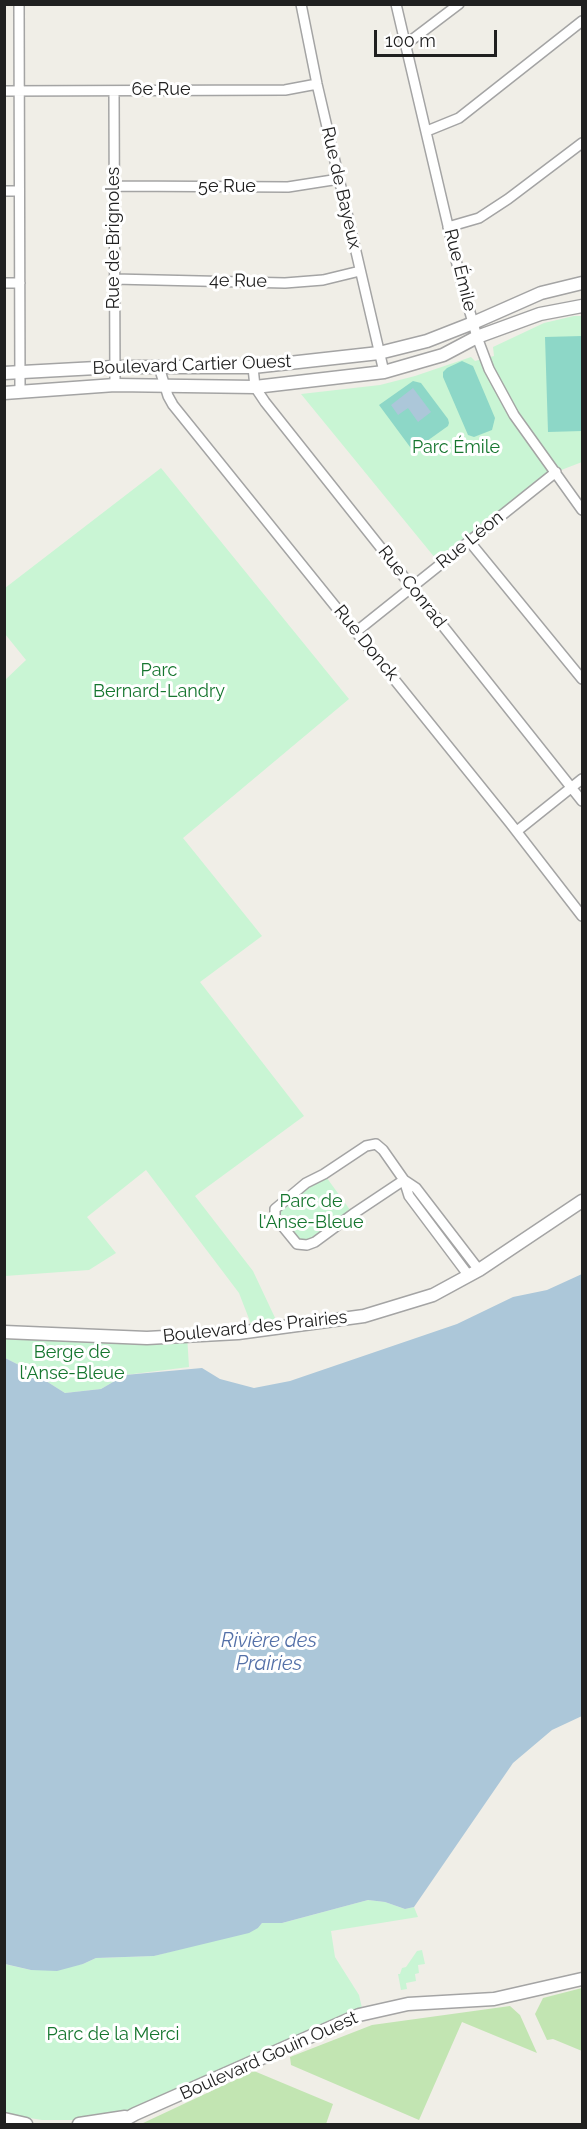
<!DOCTYPE html>
<html>
<head>
<meta charset="utf-8">
<style>
	body { margin:0 }
	#map { position:relative; width:587px; height:2129px; overflow:hidden; background:#f0eee7; font-family:Raleway,sans-serif }
	canvas { display:block }
	.frame { position:absolute; inset:0; border:6px solid #202020; pointer-events:none }
	.scale { position:absolute; left:374px; top:30px; width:123px; height:27px; box-sizing:border-box; border:3px solid #202020; border-top:0; padding-left:8px; font-size:18px; line-height:21px; white-space:nowrap; color:#202020; -webkit-text-stroke:4px #fff; paint-order:stroke }
</style>
</head>
<body>
<div id="map">
<canvas width="587" height="2129"></canvas>
<div class="frame"></div>
<div class="scale">100 m</div>
</div>
<script>
const context = document.querySelector('canvas').getContext('2d');
context.lineJoin = 'round';
function paint(path, color) { context.fillStyle = color; context.fill(path, 'evenodd'); }
const poly = rows => new Path2D(rows.map(r => 'M' + r).join(''));
function strokePath(path, color, width, dash) { context.strokeStyle = color; context.lineWidth = width; context.lineCap = dash ? 'butt' : 'round'; context.setLineDash(dash || []); context.stroke(path); }
function drawText(font, color, halo, rows, align = 'center') {
  context.font = font + ' Raleway,sans-serif'; context.lineWidth = 6; context.setLineDash([]); context.textBaseline = 'middle'; context.strokeStyle = halo; context.fillStyle = color; for (const [text, x, y, turn = 0] of rows) {
    context.save(); context.translate(x, y); context.rotate((+turn || 0) * Math.PI / 180); context.textAlign = isNaN(turn) ? turn : align; if (halo) context.strokeText(text, 0, 0); context.fillText(text, 0, 0); context.restore();
  }
}
paint(poly([
	[582,1988,582,2051,553,2039,547,2040,535,2014,543,1998],
	[510,2006,520,2015,537,2053,462,2022,419,2120,291,2065,290,2057,372,2025],
	[254,2071,333,2104,326,2124,141,2124]
]), '#c2e5b2');
paint(poly([
	[574,316,582,316,582,462,556,472,440,564,301,394,380,385,415,376,471,357,475,361,494,356,493,347,544,323],
	[161,468,349,699,183,838,262,936,200,982,304,1116,195,1196,253,1271,277,1322,251,1324,239,1293,146,1170,87,1217,116,1253,89,1270,5,1276,4,681,26,660,5,634,5,588],
	[324,1174,353,1214,315,1242,297,1244,275,1217,275,1209],
	[5,1332,187,1335,189,1367,125,1375,101,1389,65,1393,27,1369,5,1358],
	[368,1900,385,1902,405,1909,414,1907,418,1917,331,1931,335,1957,359,1995,362,2008,326,2022,254,2055,253,2054,231,2065,130,2110,77,2120,42,2120,5,2114,4,1964,31,1970,83,1964,96,1958,154,1956,258,1928,262,1923,282,1923],
	[422,1950,425,1964,418,1965,419,1973,415,1974,416,1981,406,1983,407,1989,401,1990,398,1974,400,1974,402,1968,406,1967,417,1951]
]), '#c9f5d4');
paint(poly([
	[582,336,582,431,548,432,545,337],
	[462,361,473,366,495,418,492,430,474,437,468,435,443,377,443,372,447,368],
	[413,381,421,383,448,419,449,423,448,426,413,451,379,405]
]), '#8dd7c7');
paint(poly([
	[413,388,431,412,418,422,408,408,398,415,391,405],
	[582,1274,582,1716,552,1730,513,1763,414,1907,405,1909,385,1902,368,1900,282,1923,262,1923,258,1928,249,1933,154,1956,96,1958,83,1964,57,1971,31,1970,5,1964,5,1358,27,1369,65,1393,101,1389,125,1375,202,1368,220,1379,254,1388,290,1381,457,1324,513,1297,547,1290]
]), '#acc7d9');
const minor = poly([
	[19,4,20,390],
	[301,4,317,84,384,372],
	[396,4,460,277,477,337,489,369,514,415,582,510],
	[405,45,459,4],
	[4,91,285,90,317,84],
	[114,91,115,385],
	[427,131,459,118,582,21],
	[114,186,288,187,339,179],
	[4,191,19,191],
	[448,227,479,218,508,199,582,143],
	[114,279,285,283,323,280,360,271],
	[4,283,20,283],
	[159,367,168,396,173,405,510,823,582,916],
	[253,367,255,387,265,402,582,801],
	[469,541,582,679],
	[357,631,556,472],
	[517,831,582,779],
	[404,1180,353,1214,315,1242,307,1245,297,1244,275,1217,275,1209,306,1183,324,1174,366,1146,376,1144,383,1150,404,1180,409,1196,469,1276],
	[404,1180,416,1188,479,1270]
]);
const tertiary = poly([
	[4,373,115,367,253,367,379,353,427,341,473,323,541,293,582,283],
	[4,393,115,385,255,387,384,372,443,355,477,337,540,314,582,306],
	[4,1332,147,1338,238,1333,364,1316,433,1295,479,1270,582,1201],
	[4,2119,26,2124],
	[79,2124,125,2117],
	[117,2124,135,2114,359,2015,408,2004,494,1999,582,1979]
]);
strokePath(minor, '#a4a4a4', 12);
strokePath(tertiary, '#a4a4a4', 15);
strokePath(minor, '#fff', 9);
strokePath(tertiary, '#fff', 12);
drawText('18px', '#202020', '#fff', [
	["6e Rue",161,90],
	["5e Rue",227,187],
	["Rue de Bayeux",341,188,77],
	["Rue de Brignoles",114,238,-90],
	["Rue Émile",460,270,76],
	["4e Rue",238,281,1],
	["Boulevard Cartier Ouest",192,365,-2],
	["Rue Léon",470,540,-39],
	["Rue Conrad",412,587,52],
	["Rue Donck",366,643,51],
	["Boulevard des Prairies",255,1327,-6],
	["Boulevard Gouin Ouest",269,2056,-24]
]);
drawText('18px', '#16762f', '#fff', [
	["Parc Émile",456,448],
	["Parc",159,671],
	["Bernard-Landry",159,692],
	["Parc de",311,1202],
	["l'Anse-Bleue",311,1223],
	["Berge de",72,1353],
	["l'Anse-Bleue",72,1374],
	["Parc de la Merci",113,2035]
]);
drawText('italic 20px', '#5470a8', '#fff', [
	["Rivière des",269,1641],
	["Prairies",269,1664]
]);
</script>
</body>
</html>
